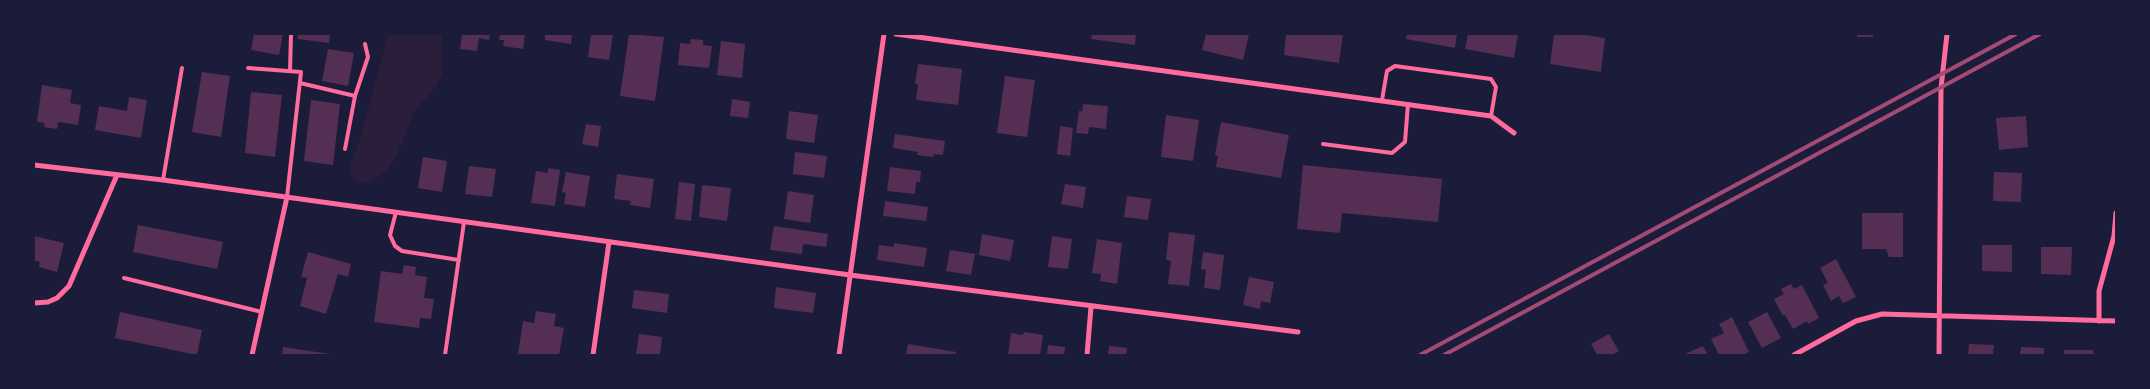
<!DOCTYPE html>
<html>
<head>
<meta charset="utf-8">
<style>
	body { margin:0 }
	#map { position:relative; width:2150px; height:389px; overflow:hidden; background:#1b1b3a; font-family:"Fira Sans",sans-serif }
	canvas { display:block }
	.frame { position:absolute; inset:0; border:35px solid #1b1b3a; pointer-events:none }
</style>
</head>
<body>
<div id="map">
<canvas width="2150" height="389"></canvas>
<div class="frame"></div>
</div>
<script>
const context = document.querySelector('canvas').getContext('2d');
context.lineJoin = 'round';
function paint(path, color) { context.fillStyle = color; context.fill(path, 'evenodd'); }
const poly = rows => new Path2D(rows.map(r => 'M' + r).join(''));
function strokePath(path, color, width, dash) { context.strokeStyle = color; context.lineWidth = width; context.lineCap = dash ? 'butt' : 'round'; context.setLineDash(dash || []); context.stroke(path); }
paint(poly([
	[388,34,442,34,442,75,436,87,416,109,397,154,388,170,372,182,358,183,351,173,350,165,360,140]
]), '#2a1e3b');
paint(poly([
	[254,34,283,34,279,55,251,50],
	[298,34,330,34,329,43,298,39],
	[462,34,490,34,489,40,479,38,477,51,460,49],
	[500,34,525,34,523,49,503,46,504,40,499,40],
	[545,34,572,34,571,44,545,40],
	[591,34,613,34,609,60,588,57],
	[629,34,664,37,655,101,620,96],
	[1092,34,1136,34,1135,45,1091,39],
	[1206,34,1249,34,1243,60,1202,50],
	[1286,34,1343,34,1339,63,1284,55],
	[1407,34,1457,34,1455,48,1406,39],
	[1468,34,1518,34,1514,58,1465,49],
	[1554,34,1579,34,1605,38,1601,72,1550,64],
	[1858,34,1873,34,1873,37,1857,37],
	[691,39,703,40,703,45,712,46,709,68,678,65,680,43,690,44],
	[721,41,745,44,742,78,717,75],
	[328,49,354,53,348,86,322,81],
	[918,64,962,69,958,105,916,100,918,84,915,84],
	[202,72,230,76,221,137,192,132],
	[1005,76,1035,80,1027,137,997,133],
	[42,85,72,90,70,103,81,105,78,125,58,122,57,129,44,127,45,123,37,122],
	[251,92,282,95,275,157,245,153],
	[129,97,147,100,141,138,95,130,99,106,127,111],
	[732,99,750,102,748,118,730,116],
	[311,100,340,104,333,165,304,161],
	[1083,104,1108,106,1106,129,1089,127,1088,134,1076,133,1079,111,1082,111],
	[789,111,818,115,814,143,786,139],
	[1166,115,1199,120,1193,161,1161,157],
	[2026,116,2028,147,1999,150,1996,118],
	[1221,122,1289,135,1281,178,1216,167,1218,156,1215,155],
	[586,124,601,126,598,147,582,144],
	[1060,126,1073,128,1070,156,1057,154],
	[895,134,945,141,943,155,934,154,933,157,917,155,918,152,893,148],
	[795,152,827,156,824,178,793,174],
	[423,157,447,161,442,192,418,188],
	[1303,165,1442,179,1438,222,1342,213,1340,233,1297,229],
	[469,166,496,169,492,197,465,194],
	[890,167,921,171,920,182,916,182,915,194,887,191],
	[548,168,560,170,555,206,531,203,536,171,548,173],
	[566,172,590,176,585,207,564,204,566,193,562,192],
	[1994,172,2022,173,2021,202,1993,201],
	[617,174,654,179,650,208,630,205,631,201,614,199],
	[679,182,695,184,691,221,675,219],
	[1065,184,1086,187,1083,208,1061,204],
	[702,185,731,188,727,221,699,217],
	[788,191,814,195,810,223,784,219],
	[1127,196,1151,199,1148,220,1124,217],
	[885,201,928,207,926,221,883,216],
	[1862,213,1903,213,1903,257,1889,257,1886,249,1862,249],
	[138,225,223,242,217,269,133,252],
	[774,226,828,234,826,247,803,244,802,254,770,250],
	[1169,232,1195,235,1189,286,1168,284,1171,261,1166,260],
	[982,234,1014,240,1010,261,979,255],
	[34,236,64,243,57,272,39,267,40,262,34,260],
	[1052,236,1072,239,1068,269,1048,267],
	[1097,239,1122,243,1117,284,1100,281,1101,274,1092,273],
	[894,243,927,248,924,267,877,260,879,245,894,247],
	[1982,245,2012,245,2012,272,1982,271],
	[2041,247,2072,247,2071,275,2041,274],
	[950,250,975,254,971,275,946,271],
	[308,252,351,264,348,277,338,274,326,314,300,306,307,278,301,277],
	[1203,252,1224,255,1220,290,1204,288,1206,270,1201,269],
	[1836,259,1856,297,1843,303,1839,296,1831,301,1823,285,1828,283,1820,268],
	[404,265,416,267,415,275,427,277,424,298,434,299,431,319,420,318,419,328,374,322,381,271,402,274],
	[1249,277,1274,282,1270,303,1261,301,1260,309,1243,305],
	[1791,284,1794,289,1802,285,1819,318,1808,324,1807,321,1793,329,1785,315,1783,316,1774,299,1784,294,1781,289],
	[776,287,816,293,813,313,774,308],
	[634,290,669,294,667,313,632,308],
	[536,311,556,314,554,326,564,328,559,355,518,354,523,321,534,323],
	[120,312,202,330,197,355,115,338],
	[1767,312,1781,338,1762,348,1748,322],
	[1732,317,1749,352,1742,355,1719,355,1711,339,1724,333,1719,324],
	[1024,332,1043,335,1040,355,1008,355,1011,333,1023,335],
	[639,334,662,337,660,355,636,355],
	[1609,334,1619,351,1612,355,1597,355,1591,344],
	[908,344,956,352,955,355,906,355],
	[1969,344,1994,345,1993,355,1968,355],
	[1048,345,1065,347,1064,355,1047,355],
	[1109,346,1127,348,1126,355,1108,355],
	[1703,346,1708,355,1683,355],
	[283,347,330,354,330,355,282,355],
	[2021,347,2044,348,2044,355,2020,355],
	[2064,350,2093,350,2094,355,2064,355]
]), '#542f53');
strokePath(poly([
	[248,68,301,72,287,197],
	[290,71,291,34],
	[300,83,355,96],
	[1382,100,1387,71,1395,66,1491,79,1496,87,1491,116],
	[1323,144,1392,153,1405,142,1408,104],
	[345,149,355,96,368,57,365,44],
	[163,180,182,68],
	[396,212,390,235,395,246,402,251,459,260],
	[124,278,262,312],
	[445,355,464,222]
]), '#ff6b9d', 4);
strokePath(poly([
	[896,34,1491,116,1514,133],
	[34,165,163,180,850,275,1298,332],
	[34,303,48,302,57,298,69,286,117,175],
	[2099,321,2099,291,2114,236,2116,213],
	[252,355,287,197],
	[593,355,609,242],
	[839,355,884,34],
	[1087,355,1091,307],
	[1794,355,1856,321,1882,314,2116,321],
	[1939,355,1941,88,1947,34]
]), '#ff6b9d', 5);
strokePath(poly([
	[1420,355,2016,34],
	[1444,355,2040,34]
]), '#a44b75', 4);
</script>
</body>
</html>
